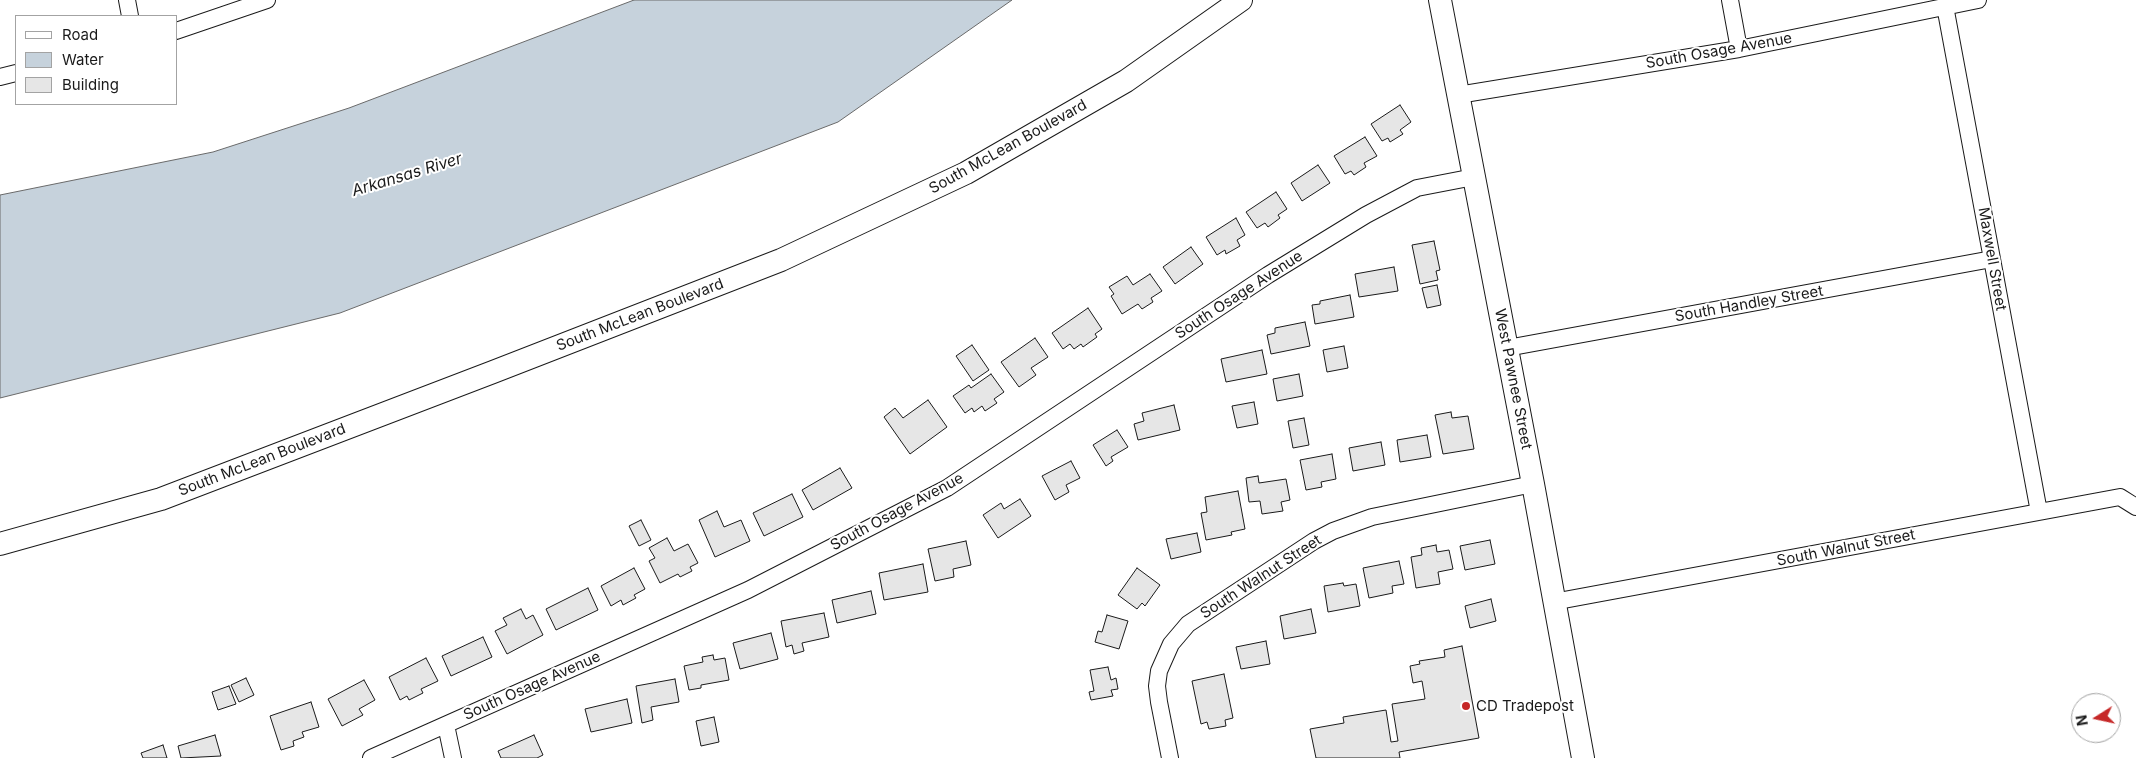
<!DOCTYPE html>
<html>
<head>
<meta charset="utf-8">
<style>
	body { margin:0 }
	#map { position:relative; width:2136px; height:758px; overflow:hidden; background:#fff; font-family:Inter,sans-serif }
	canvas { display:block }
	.legend { position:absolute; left:15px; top:15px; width:162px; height:90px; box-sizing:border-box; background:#fff; border:1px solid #a3a3a3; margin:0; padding:6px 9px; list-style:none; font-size:15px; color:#1a1a1a }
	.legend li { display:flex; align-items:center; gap:10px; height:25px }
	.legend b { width:25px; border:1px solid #a3a3a3 }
	.north { position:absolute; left:2071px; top:693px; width:50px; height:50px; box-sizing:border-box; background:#fff; border:1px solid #a3a3a3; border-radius:50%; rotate:260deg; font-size:14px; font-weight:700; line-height:20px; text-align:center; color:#1a1a1a }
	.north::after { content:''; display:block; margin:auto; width:18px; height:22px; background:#c62828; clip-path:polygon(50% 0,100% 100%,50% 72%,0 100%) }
</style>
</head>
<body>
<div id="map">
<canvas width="2136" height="758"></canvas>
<ul class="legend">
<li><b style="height:6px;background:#fff"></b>Road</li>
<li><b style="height:14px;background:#c6d2dc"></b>Water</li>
<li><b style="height:14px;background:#e6e6e6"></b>Building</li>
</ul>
<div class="north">N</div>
</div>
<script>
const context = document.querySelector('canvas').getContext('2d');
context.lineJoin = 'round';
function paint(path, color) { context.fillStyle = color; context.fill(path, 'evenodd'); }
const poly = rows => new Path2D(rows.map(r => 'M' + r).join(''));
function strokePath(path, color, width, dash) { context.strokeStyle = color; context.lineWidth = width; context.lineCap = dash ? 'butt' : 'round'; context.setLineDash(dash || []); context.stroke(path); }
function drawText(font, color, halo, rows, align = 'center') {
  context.font = font + ' Inter,sans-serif'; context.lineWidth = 4; context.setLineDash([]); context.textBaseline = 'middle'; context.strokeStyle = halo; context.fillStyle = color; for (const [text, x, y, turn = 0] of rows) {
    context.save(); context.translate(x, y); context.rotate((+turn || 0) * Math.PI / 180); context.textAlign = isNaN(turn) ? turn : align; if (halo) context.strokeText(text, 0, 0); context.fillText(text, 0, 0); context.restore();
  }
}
const water = poly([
	[634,0,1012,0,838,122,340,313,0,398,0,195,213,152,349,108,634,0]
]);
paint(water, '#c6d2dc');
strokePath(water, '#6a6a6a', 1);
const building = poly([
	[1400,105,1411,122,1400,130,1403,134,1390,142,1388,138,1382,141,1371,124,1400,105],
	[1365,137,1377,156,1364,163,1366,167,1354,175,1351,171,1345,174,1334,156,1365,137],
	[1318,165,1330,183,1302,201,1291,183,1318,165],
	[1276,192,1287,209,1278,215,1280,218,1268,227,1265,223,1257,228,1246,212,1276,192],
	[1236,218,1245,235,1237,240,1240,246,1226,254,1225,250,1217,255,1206,237,1236,218],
	[1434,241,1440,270,1436,271,1438,280,1420,284,1412,245,1434,241],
	[1191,247,1203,264,1175,284,1163,267,1191,247],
	[1394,267,1398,291,1359,297,1355,274,1394,267],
	[1150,274,1162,291,1151,298,1153,302,1142,309,1138,304,1122,314,1111,296,1114,294,1109,287,1127,276,1133,285,1150,274],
	[1437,285,1441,305,1427,308,1422,288,1437,285],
	[1350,295,1354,317,1315,324,1312,305,1320,304,1320,301,1350,295],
	[1088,308,1102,329,1095,334,1097,337,1083,347,1081,344,1074,349,1070,344,1063,349,1052,333,1088,308],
	[1305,322,1310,346,1271,354,1267,335,1275,333,1275,328,1305,322],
	[1035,338,1048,357,1031,368,1036,375,1019,387,1001,362,1035,338],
	[972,345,989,370,973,381,956,356,972,345],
	[1344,346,1348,368,1327,372,1323,350,1344,346],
	[1262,350,1267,374,1226,382,1221,359,1262,350],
	[991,374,1004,392,994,399,997,403,985,411,982,406,974,412,972,408,965,413,953,396,969,385,971,388,991,374],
	[1299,374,1303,396,1277,401,1273,379,1299,374],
	[928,400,947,427,910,454,884,417,895,408,903,418,928,400],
	[1254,402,1258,424,1237,428,1232,406,1254,402],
	[1174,405,1180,430,1138,440,1134,424,1144,421,1142,413,1174,405],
	[1451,412,1452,418,1468,416,1474,449,1443,454,1435,415,1451,412],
	[1304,418,1309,445,1293,448,1288,421,1304,418],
	[1117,430,1128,447,1111,457,1113,461,1106,466,1093,445,1117,430],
	[1427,435,1431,457,1400,462,1397,440,1427,435],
	[1381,442,1385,465,1353,471,1349,448,1381,442],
	[1332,454,1336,479,1321,482,1322,487,1306,490,1300,460,1332,454],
	[1071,461,1080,478,1066,485,1069,492,1055,500,1042,476,1071,461],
	[840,468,852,488,813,510,802,490,840,468],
	[1258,476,1259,483,1286,479,1290,500,1281,502,1283,511,1262,514,1260,501,1249,502,1246,478,1258,476],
	[1238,491,1245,529,1231,532,1232,535,1206,540,1201,513,1207,512,1205,497,1238,491],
	[792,494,803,517,764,536,753,513,792,494],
	[1020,499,1031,516,998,538,983,515,1001,503,1004,509,1020,499],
	[717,511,724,527,741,520,750,541,715,557,699,520,717,511],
	[641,520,651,540,639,546,629,526,641,520],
	[1197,533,1201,552,1171,559,1166,539,1197,533],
	[667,538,674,551,688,544,698,563,690,567,692,571,680,577,678,574,660,583,649,561,655,558,649,548,667,538],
	[1490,540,1495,564,1465,570,1460,546,1490,540],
	[966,541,971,565,953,569,954,577,935,581,928,549,966,541],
	[1436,545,1437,552,1449,550,1453,569,1438,572,1440,584,1416,588,1411,557,1422,555,1421,548,1436,545],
	[1399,561,1404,584,1392,586,1393,593,1369,598,1363,568,1399,561],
	[923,564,928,592,884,600,879,573,923,564],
	[634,568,645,589,634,595,636,598,623,605,621,600,611,606,601,586,634,568],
	[1137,568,1160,585,1145,606,1142,603,1137,609,1118,595,1137,568],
	[1343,583,1344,586,1356,584,1360,606,1328,612,1324,586,1343,583],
	[588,588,598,610,556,630,546,609,588,588],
	[871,591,876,614,837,623,832,600,871,591],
	[1491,599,1496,621,1470,628,1465,606,1491,599],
	[521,609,526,619,533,615,543,635,507,654,495,631,507,625,503,618,521,609],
	[1311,609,1316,633,1284,639,1280,616,1311,609],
	[824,613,829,637,802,643,804,651,794,654,792,645,786,647,781,621,824,613],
	[1107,615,1128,621,1119,649,1095,642,1098,631,1102,632,1107,615],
	[771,633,778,659,740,669,733,643,771,633],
	[483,637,492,657,451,676,442,656,483,637],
	[1266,641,1270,664,1241,669,1236,647,1266,641],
	[1462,646,1479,738,1399,752,1400,758,1316,758,1310,729,1344,723,1343,717,1386,710,1391,742,1398,741,1392,704,1425,699,1422,681,1413,683,1410,666,1420,664,1419,661,1445,657,1444,650,1462,646],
	[713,655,714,660,725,658,729,680,701,685,701,688,689,690,684,666,703,662,702,657,713,655],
	[426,658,438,681,421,689,423,693,409,700,407,696,400,700,389,677,426,658],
	[1108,667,1111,680,1116,678,1118,689,1111,690,1113,696,1091,700,1089,692,1094,691,1090,670,1108,667],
	[1224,674,1233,718,1225,720,1226,726,1209,729,1207,722,1201,724,1192,681,1224,674],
	[246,678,254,695,239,702,231,685,246,678],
	[675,679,679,702,651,707,653,720,642,723,636,686,675,679],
	[364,680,375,700,359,709,363,715,342,726,328,699,364,680],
	[229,686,236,704,218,710,212,692,229,686],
	[627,699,632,723,591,732,585,709,627,699],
	[311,702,319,727,302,732,304,737,293,741,294,746,281,750,270,716,311,702],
	[714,717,719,742,701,746,696,721,714,717],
	[215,735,221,756,181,758,178,746,215,735],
	[534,735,543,755,537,758,501,758,498,751,534,735],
	[163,745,167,758,143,758,141,753,163,745]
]);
paint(building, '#e6e6e6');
strokePath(building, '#1a1a1a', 1);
const minor = poly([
	[127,0,130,16],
	[1730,0,1739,49],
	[1945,6,2039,512],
	[176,31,267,0],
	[0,77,16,73],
	[1458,95,1739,49,1978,0],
	[1507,348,1992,259],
	[1553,602,2120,497,2136,507],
	[446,725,453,758],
	[371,758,748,590,947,488,1268,275,1366,215,1417,188,1474,177],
	[1170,758,1159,702,1157,686,1159,671,1171,644,1188,624,1314,541,1333,531,1372,517,1533,484]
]);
const secondary = poly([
	[1440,0,1533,484,1583,758],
	[0,544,161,499,493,372,781,260,966,173,1126,81,1241,0]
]);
strokePath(minor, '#1a1a1a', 18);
strokePath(secondary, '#1a1a1a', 24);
strokePath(minor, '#fff', 16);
strokePath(secondary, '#fff', 22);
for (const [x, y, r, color] of [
	[1466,706,5,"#c62828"]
]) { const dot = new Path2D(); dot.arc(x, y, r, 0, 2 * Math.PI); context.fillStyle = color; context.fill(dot); strokePath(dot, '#fff', 2); }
drawText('15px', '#1a1a1a', '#fff', [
	["South Osage Avenue",1719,51,-10],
	["South McLean Boulevard",1008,147,-29],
	["Maxwell Street",1992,259,80],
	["South Osage Avenue",1239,295,-33],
	["South Handley Street",1749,304,-10],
	["South McLean Boulevard",640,315,-21],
	["West Pawnee Street",1513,379,79],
	["South McLean Boulevard",262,460,-21],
	["South Osage Avenue",897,512,-28],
	["South Walnut Street",1846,548,-11],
	["South Walnut Street",1261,577,-33],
	["South Osage Avenue",532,686,-24]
]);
drawText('15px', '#1a1a1a', '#fff', [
	["CD Tradepost",1476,706]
], 'left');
drawText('italic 16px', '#1a1a1a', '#fff', [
	["Arkansas River",407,175,-17]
]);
</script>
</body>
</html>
